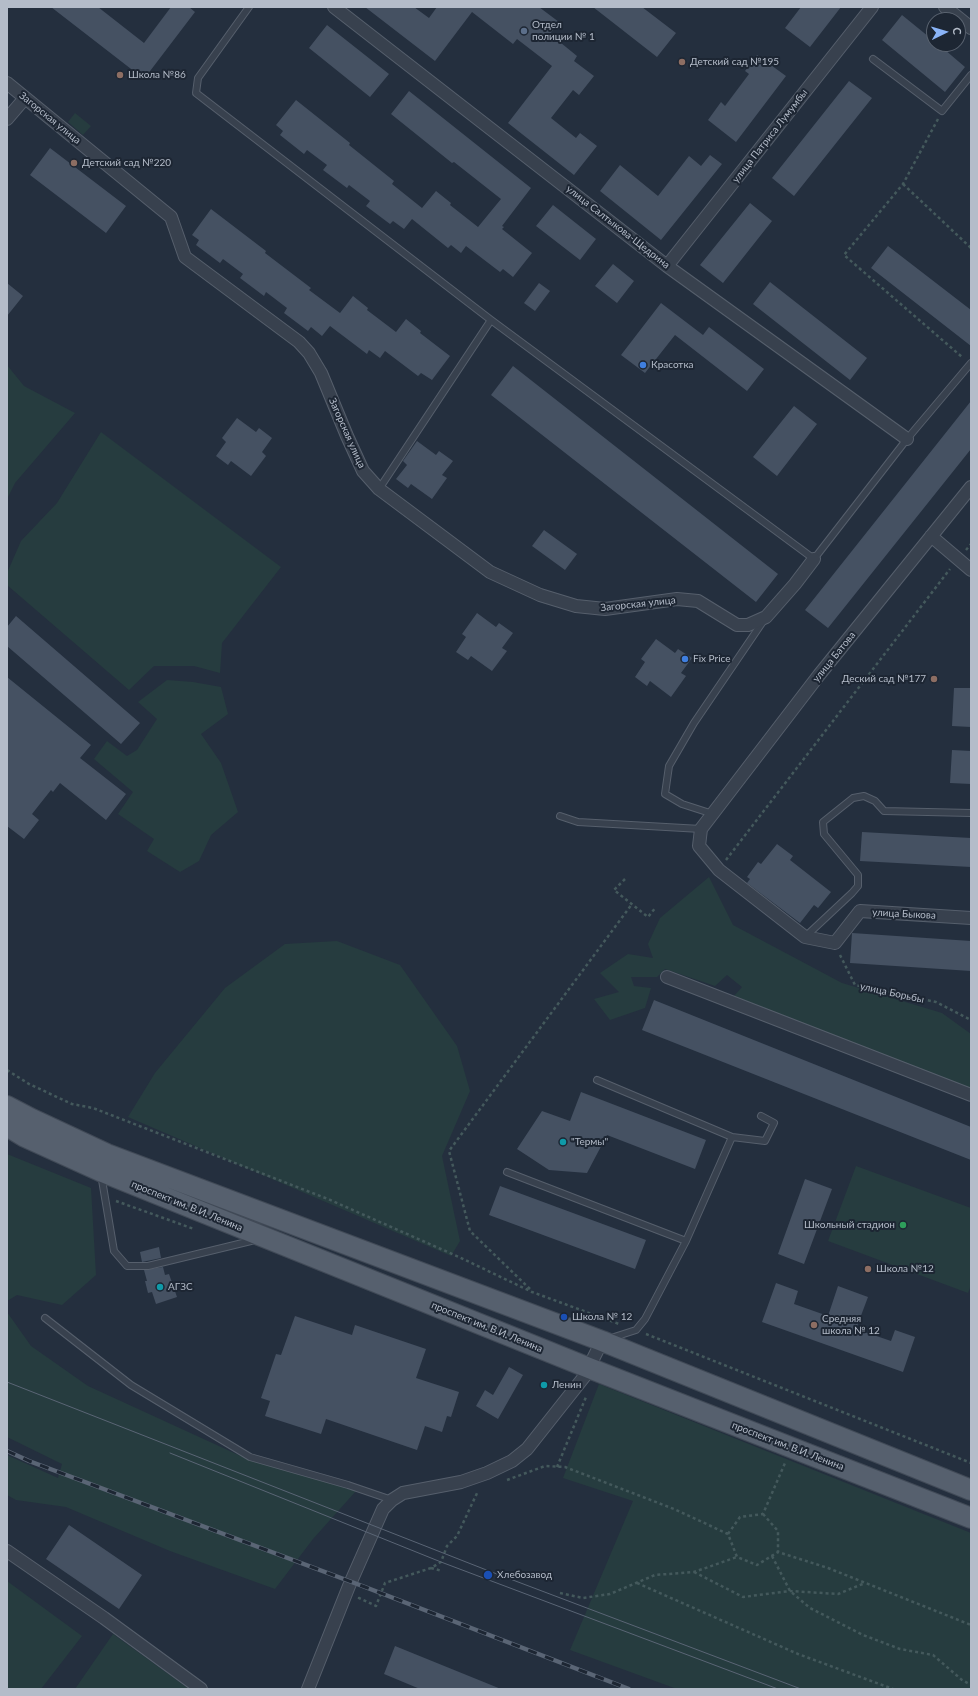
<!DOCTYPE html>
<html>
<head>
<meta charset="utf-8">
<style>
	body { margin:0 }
	#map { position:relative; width:978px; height:1696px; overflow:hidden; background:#242f3e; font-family:Lato,sans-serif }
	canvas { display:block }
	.frame { position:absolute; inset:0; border:8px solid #b4bcc9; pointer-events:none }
	.north { position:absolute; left:926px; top:12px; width:40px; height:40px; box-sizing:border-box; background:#1d2633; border:1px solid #59626f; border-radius:50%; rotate:85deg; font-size:11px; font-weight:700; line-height:16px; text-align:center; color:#b4bcc9 }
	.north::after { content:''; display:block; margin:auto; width:14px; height:18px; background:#8ab4f8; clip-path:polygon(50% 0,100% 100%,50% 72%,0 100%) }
</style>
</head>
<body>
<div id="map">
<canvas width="978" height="1696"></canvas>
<div class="frame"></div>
<div class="north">С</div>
</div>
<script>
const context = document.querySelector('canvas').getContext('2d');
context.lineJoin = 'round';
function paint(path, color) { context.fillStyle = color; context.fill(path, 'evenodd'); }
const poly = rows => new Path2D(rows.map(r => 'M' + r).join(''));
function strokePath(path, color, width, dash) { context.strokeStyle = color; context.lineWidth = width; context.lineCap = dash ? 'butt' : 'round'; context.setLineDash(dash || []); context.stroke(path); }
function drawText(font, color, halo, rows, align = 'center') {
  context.font = font + ' Lato,sans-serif'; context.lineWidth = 4; context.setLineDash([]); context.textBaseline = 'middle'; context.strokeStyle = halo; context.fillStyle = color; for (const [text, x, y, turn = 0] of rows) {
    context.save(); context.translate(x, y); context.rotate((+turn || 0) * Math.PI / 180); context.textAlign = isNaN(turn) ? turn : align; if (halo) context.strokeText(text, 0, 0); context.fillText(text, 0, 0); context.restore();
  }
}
paint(poly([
	[75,113,91,126,83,135,68,122],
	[7,365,24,386,75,413,15,483,7,499],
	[101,432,281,567,222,643,220,673,194,666,154,666,129,690,7,585,7,573,21,541,57,503],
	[167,680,193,682,221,687,228,714,201,734,221,763,238,812,211,835,199,861,180,872,147,851,154,839,118,814,133,792,94,759,107,741,127,756,137,750,157,719,138,702],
	[709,877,733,925,842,983,942,1013,971,1034,971,1089,734,996,742,987,727,975,715,986,665,969,657,977,631,977,634,986,651,988,645,1008,610,1020,594,999,619,992,600,973,628,954,653,958,648,944,660,918],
	[337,941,400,965,457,1046,470,1091,442,1156,460,1241,451,1256,128,1117,155,1073,225,988,285,944],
	[7,1154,91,1188,96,1275,62,1305,17,1295,7,1301],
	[856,1166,971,1208,971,1285,968,1293,828,1241],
	[7,1312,31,1346,88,1386,245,1458,356,1491,313,1539,275,1589,170,1551,66,1507,16,1500,7,1495,7,1455,58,1478,62,1464,7,1437],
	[599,1384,971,1533,971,1689,677,1689,570,1650,633,1501,563,1478],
	[7,1581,82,1636,41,1689,7,1689],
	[113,1634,189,1689,75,1689]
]), '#263c3f');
paint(poly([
	[51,7,98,7,144,43,171,7,189,7,195,12,144,79],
	[365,7,414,7,429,18,437,7,539,7,559,22,550,34,577,56,574,61,594,76,579,95,573,90,551,118,576,138,580,133,597,146,574,175,508,123,552,66,517,39,513,44,472,12,435,61],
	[593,7,642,7,676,33,657,57],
	[801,7,841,7,810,47,785,28],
	[902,15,934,41,934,44,938,44,965,67,945,92,882,40],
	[327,25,389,74,370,97,309,48],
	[757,55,786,76,736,142,708,120,721,102,725,106,749,74,745,71],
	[849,81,872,98,794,196,772,178],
	[409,91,531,188,502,226,504,227,502,229,532,253,513,277,503,269,500,272,466,246,461,253,451,245,448,248,412,219,404,229,393,221,390,224,366,206,370,201,349,185,347,188,323,170,327,165,307,150,304,154,280,135,283,131,276,125,296,100,350,143,349,145,394,181,392,184,422,208,436,191,451,203,450,205,478,227,501,199,454,162,452,163,391,114],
	[50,148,126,206,106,233,30,175],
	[710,155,722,164,661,240,600,191,620,165,658,196,689,156,701,166],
	[750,203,772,221,723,283,700,265],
	[553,205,596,239,580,260,536,226],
	[211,209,266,251,265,253,311,288,309,290,340,313,353,296,368,308,367,310,396,332,406,319,421,331,420,333,450,356,432,380,421,373,418,376,385,351,380,358,369,350,367,354,330,326,322,336,311,327,308,331,284,313,287,308,266,292,264,296,240,278,243,274,223,259,220,263,196,245,199,240,192,235],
	[888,246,971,310,971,346,871,268],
	[613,264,634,281,617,303,595,286],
	[770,282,867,358,850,380,753,304],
	[7,283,23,296,7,316],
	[539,283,550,291,535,311,524,303],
	[661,303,703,335,709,327,764,369,747,391,675,335,645,373,621,355],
	[513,366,778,574,756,602,491,395],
	[971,401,971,449,828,628,805,610],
	[794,406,817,424,777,476,753,457],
	[237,418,256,432,259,428,272,438,262,452,266,456,251,476,231,461,228,465,216,456,226,442,222,438],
	[417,441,436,455,439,451,453,461,442,475,447,478,432,499,411,484,408,488,396,479,407,465,403,461],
	[544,530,577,554,565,570,532,546],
	[477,613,496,627,499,623,513,633,502,648,507,651,492,671,471,656,468,660,456,652,466,637,462,634],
	[16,616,140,723,121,744,7,646,7,627],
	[656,639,675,653,678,649,692,658,681,673,686,676,671,697,650,681,647,686,635,677,645,662,641,659],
	[7,677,91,745,80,758,126,794,106,820,60,783,53,792,51,790,32,814,39,820,24,839,7,826],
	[954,688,971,688,971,727,952,726],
	[952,750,971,751,971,784,950,783],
	[862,832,971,838,971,867,860,861],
	[777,844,793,856,790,860,831,892,818,908,814,905,800,923,747,883,750,879,747,877,758,862,761,864],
	[852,933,971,941,971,971,850,963],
	[654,1000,971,1127,971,1160,642,1030],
	[581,1092,706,1140,695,1169,607,1135,587,1173,549,1170,517,1149,542,1111,570,1121],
	[805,1179,832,1189,804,1264,778,1254],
	[500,1186,646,1240,635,1269,489,1215],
	[159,1247,161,1258,142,1262,140,1252],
	[163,1267,165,1275,169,1274,177,1297,156,1304,152,1292,148,1293,145,1281,147,1281,144,1270],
	[776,1283,798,1291,794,1304,828,1316,838,1286,868,1297,856,1329,891,1341,895,1330,915,1337,903,1372,762,1322],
	[295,1316,352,1335,355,1325,426,1349,416,1378,459,1392,451,1417,447,1416,442,1432,425,1426,417,1450,326,1419,321,1434,265,1416,270,1401,261,1398,276,1354,281,1355],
	[509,1367,523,1375,498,1419,476,1406,485,1390,493,1395],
	[69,1525,142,1575,119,1609,46,1559],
	[395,1646,501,1689,420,1689,384,1674]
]), '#455162');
const lane = poly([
	[249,7,198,78,196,93,491,320,814,559,907,439,971,363],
	[873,59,942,111,971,75],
	[379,489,491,320],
	[713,814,682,804,665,794,669,766,694,723,764,620],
	[560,816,578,822,701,829],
	[805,937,852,893,858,886,858,875,824,834,823,822,853,798,864,796,875,801,884,811,971,813],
	[597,1080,732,1137,686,1241,645,1319,636,1330,611,1338],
	[732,1137,765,1141,774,1123,761,1116],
	[507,1172,686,1241],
	[101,1174,114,1251,127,1266,148,1266,255,1240],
	[45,1318,131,1385,250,1457,348,1485,392,1500]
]);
const street = poly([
	[334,7,667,266,907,439],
	[945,7,971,28],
	[7,83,171,217,185,257,299,342,309,353,321,373,347,436,363,471,379,489,490,572,540,595,576,606,605,609,677,599,698,601,737,625,748,625,766,617,795,584,814,559],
	[7,119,25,98],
	[667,266,872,7],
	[971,487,819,675,701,829,699,846,719,870,805,937,835,943,860,911,971,918],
	[931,536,971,570],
	[667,977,971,1095],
	[7,1551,104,1618,201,1689],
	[308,1689,349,1586,383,1509,392,1500,403,1493,461,1482,487,1473,512,1461,527,1449,584,1377,602,1341]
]);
const primary = poly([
	[7,1106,32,1119,107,1154,602,1341,971,1490],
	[7,1126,25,1137,100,1171,589,1368,971,1518]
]);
strokePath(lane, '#565f6c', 8);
strokePath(street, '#565f6c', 14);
strokePath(primary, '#414a57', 22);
strokePath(poly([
	[938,119,903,184,844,255,962,357],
	[903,184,971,248],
	[966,550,971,544],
	[726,860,950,569],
	[625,879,614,890,648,917,656,907],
	[840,955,855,985,936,1002,971,1020],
	[7,1070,29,1084,72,1104,93,1108,328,1199,459,1257,532,1292,619,1324],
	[116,1201,194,1229],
	[530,1289,470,1231,449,1151,632,904],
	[646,1334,971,1463],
	[557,1467,586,1397],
	[507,1480,545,1466,565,1467,674,1509,728,1534,737,1557,757,1565,778,1552,828,1568,971,1625],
	[763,1514,778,1531,778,1552],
	[728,1534,740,1517,763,1514,785,1463],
	[772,1556,790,1591,810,1608,863,1635,900,1649,933,1655,962,1680,971,1685],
	[431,1568,442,1571],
	[694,1572,743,1597,790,1591,838,1594,865,1583],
	[637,1583,798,1654,893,1689],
	[560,1593,583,1598,610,1594,655,1575,694,1572,737,1557],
	[359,1599,359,1598,376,1606,385,1583,431,1568,441,1562,447,1546,457,1536,478,1491]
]), '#44595c', 2.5, [3, 3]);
strokePath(lane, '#38414e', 6);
strokePath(street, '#38414e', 12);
strokePath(primary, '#56606e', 20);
strokePath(poly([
	[7,1382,489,1571,801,1689],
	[170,1453,441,1562,778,1689]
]), '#5a6575', 1);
const rail = poly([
	[7,1451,29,1461,365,1587,629,1689]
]);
strokePath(rail, '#5a6575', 4.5);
strokePath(rail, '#1d2633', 3, [9]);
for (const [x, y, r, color] of [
	[524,31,4,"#5c6f8a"],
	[682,62,4,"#8d6e63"],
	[120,75,4,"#8d6e63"],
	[74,163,4,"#8d6e63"],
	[643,365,4,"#3f7fe0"],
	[685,659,4,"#3f7fe0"],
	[934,679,4,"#8d6e63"],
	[563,1142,4,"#0f9aa8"],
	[903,1225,4,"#2e9e5b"],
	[868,1269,4,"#8d6e63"],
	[160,1287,4,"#0f9aa8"],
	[564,1317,4,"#1a4fb4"],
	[814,1325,4,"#8d6e63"],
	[544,1385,4,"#0f9aa8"],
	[488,1575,5,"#1a4fb4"]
]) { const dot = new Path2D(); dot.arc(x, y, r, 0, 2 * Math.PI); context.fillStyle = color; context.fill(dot); strokePath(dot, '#1d2633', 1.5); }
drawText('10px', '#b4bcc9', '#1d2633', [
	["Отдел",532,25],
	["полиции № 1",532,37],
	["Детский сад №195",690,62],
	["Школа №86",128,75],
	["Детский сад №220",82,163],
	["Красотка",651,365],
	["Fix Price",693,659],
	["Деский сад №177",926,679,"right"],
	["\"Термы\"",571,1142],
	["Школьный стадион",895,1225,"right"],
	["Школа №12",876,1269],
	["АГЗС",168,1287],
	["Школа № 12",572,1317],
	["Средняя",822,1319],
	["школа № 12",822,1331],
	["Ленин",552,1385],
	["Хлебозавод",497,1575]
], 'left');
drawText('10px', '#b4bcc9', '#1d2633', [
	["Загорская улица",50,118,39],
	["улица Патриса Лумумбы",770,136,-52],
	["улица Салтыкова-Щедрина",618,227,38],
	["Загорская улица",347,433,66],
	["Загорская улица",638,604,-6],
	["улица Батова",834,657,-51],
	["улица Быкова",904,914,3],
	["улица Борьбы",892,993,12],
	["проспект им. В.И. Ленина",187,1206,22],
	["проспект им. В.И. Ленина",487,1327,22],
	["проспект им. В.И. Ленина",788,1446,21]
]);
</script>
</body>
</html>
